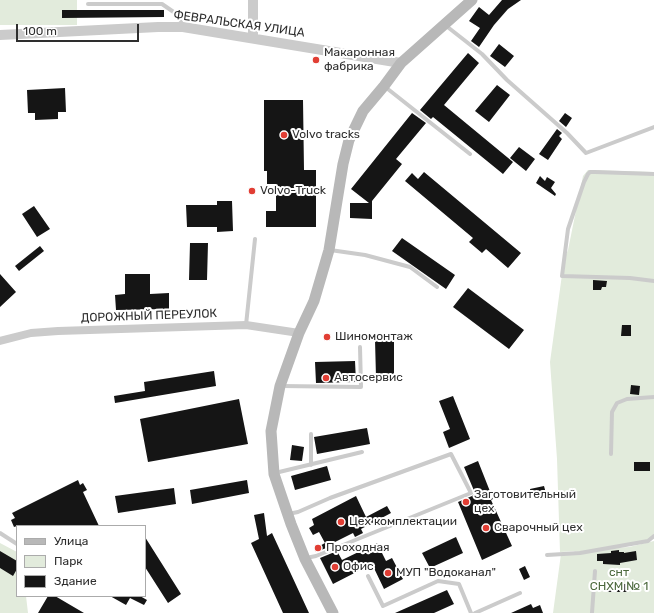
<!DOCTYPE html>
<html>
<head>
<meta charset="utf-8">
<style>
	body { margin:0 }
	#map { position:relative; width:654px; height:613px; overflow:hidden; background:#fff; font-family:Rubik,sans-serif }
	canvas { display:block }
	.legend { position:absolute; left:16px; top:525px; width:130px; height:72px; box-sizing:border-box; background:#fff; border:1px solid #ababab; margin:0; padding:5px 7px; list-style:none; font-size:12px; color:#2e2e2e }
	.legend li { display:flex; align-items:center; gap:8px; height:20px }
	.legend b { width:20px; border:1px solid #ababab }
	.scale { position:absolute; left:16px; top:24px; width:123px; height:18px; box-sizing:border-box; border:2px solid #2e2e2e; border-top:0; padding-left:5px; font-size:12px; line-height:14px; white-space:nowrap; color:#2e2e2e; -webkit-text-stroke:3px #fff; paint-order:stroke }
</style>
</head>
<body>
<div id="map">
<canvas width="654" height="613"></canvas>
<ul class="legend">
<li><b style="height:5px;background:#b8b8b8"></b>Улица</li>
<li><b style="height:11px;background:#e2ebdc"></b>Парк</li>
<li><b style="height:11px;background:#151515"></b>Здание</li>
</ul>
<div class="scale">100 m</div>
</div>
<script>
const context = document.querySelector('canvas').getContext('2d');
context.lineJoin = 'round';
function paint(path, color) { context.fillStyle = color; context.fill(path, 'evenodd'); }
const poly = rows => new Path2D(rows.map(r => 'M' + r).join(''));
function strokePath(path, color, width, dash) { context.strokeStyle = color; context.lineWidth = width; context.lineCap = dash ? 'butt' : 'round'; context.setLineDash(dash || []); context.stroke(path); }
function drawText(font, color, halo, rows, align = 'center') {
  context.font = font + ' Rubik,sans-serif'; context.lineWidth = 4; context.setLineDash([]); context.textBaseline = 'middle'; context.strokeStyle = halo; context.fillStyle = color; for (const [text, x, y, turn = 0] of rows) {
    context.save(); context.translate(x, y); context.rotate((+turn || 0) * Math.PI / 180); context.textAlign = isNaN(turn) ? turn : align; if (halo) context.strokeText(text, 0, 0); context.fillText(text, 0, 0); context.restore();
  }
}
paint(poly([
	[0,0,77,0,77,25,0,25],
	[588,170,654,172,654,539,615,548,629,547,654,541,654,613,553,613,561,554,579,551,560,552,557,459,550,362,564,260,568,250,583,176],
	[0,543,17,552,17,596,26,596,28,613,0,613]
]), '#e2ebdc');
paint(poly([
	[502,0,521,0,508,9,494,25,479,47,471,41,480,28,469,21,479,7,489,15],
	[62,10,164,10,164,17,62,18],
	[499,44,514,56,505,67,490,56],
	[468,53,479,63,444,105,513,162,503,174,433,117,431,119,420,110],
	[497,85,510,95,489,122,475,111],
	[65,88,66,112,58,112,58,119,35,120,35,113,28,113,27,90],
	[264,100,303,100,304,170,316,170,316,227,266,227,266,211,276,211,276,184,267,184,267,171,264,171],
	[412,113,426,123,396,159,402,164,372,201,372,219,350,218,350,203,369,203,351,189],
	[565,113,572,118,566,127,559,121],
	[557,129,562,133,559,136,562,139,548,160,539,154],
	[519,147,535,159,526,171,510,158],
	[424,172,521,253,508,268,486,249,482,253,469,242,473,238,405,181,412,173,418,179],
	[540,176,545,181,547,177,555,182,551,188,556,194,555,196,536,183],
	[217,201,232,201,233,231,217,232,217,227,187,227,186,205,217,205],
	[34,206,50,229,37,237,22,214],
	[402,238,455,275,446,289,392,251],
	[190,243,208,243,207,280,189,280],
	[40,246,44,251,19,271,15,266],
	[0,274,16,292,0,307],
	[125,274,150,274,150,294,169,293,169,309,116,310,115,295,125,294],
	[593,280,607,281,606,287,602,287,601,290,593,290],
	[468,288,524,330,509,349,453,307],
	[622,325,631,325,631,336,621,336],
	[375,340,394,340,394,376,376,377],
	[355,361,356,382,316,383,315,362],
	[214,371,216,386,115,403,114,396,145,391,144,382],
	[631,385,640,386,639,395,630,394],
	[453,396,470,439,449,448,443,432,450,429,439,401],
	[239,399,248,444,148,462,140,419],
	[367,428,370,444,317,454,314,437],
	[292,445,304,447,302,461,290,460],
	[478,461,493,499,491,500,512,546,482,560,458,502,472,496,475,493,464,467],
	[634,462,650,462,650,471,634,471],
	[327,466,331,480,295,490,291,476],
	[78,480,80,485,83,483,87,490,83,492,99,526,17,526,14,527,11,520,15,518,12,513],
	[247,480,249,493,192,504,190,490],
	[544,486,547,497,540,499,538,494,531,496,530,489],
	[174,488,176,504,118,513,115,496],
	[356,496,366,517,387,506,391,513,361,529,363,533,355,537,353,533,333,543,334,545,316,552,314,549,325,543,319,532,313,535,309,528,314,525,312,519],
	[264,513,267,536,272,533,309,613,283,613,251,543,259,539,254,515],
	[145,537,181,594,168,603,145,567],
	[456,537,463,553,430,568,422,553],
	[377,543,386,561,392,558,403,579,384,589,372,564,333,584,320,558,337,551,342,560],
	[619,550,619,552,624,552,624,553,636,551,637,560,620,563,620,565,603,564,603,561,597,561,597,554,611,553,611,551],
	[0,551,17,561,17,569,13,576,0,568],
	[525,566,530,577,524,580,519,569],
	[604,584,628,584,628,592,604,592],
	[447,590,454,604,434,613,395,613],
	[48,596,55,596,84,613,38,613],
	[110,596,140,596,147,600,144,605,130,598,126,605],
	[531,604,533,608,540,605,543,613,511,613]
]), '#151515');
strokePath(poly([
	[88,4,162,4,178,15,183,26],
	[445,25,482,54,507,80,567,133,586,153,654,127],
	[384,86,470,154],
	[654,174,595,172,590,172,588,174,584,182,568,229,562,276,630,278,654,281],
	[330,250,365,255,410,267,437,287],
	[246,325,255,239],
	[281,386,361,387,360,347],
	[611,454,612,412,617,403,627,399,654,397],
	[311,465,311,434],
	[275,473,362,452],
	[288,514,298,512,330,498,451,454,471,493,316,556,306,558],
	[0,533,17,544],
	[547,555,580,553,648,541,654,536],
	[368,576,383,606,438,581,459,584,471,613],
	[475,613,520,593],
	[592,613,595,571]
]), '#cbcbcb', 4);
strokePath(poly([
	[0,341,31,333,58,331,246,325,299,333]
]), '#cbcbcb', 8);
strokePath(poly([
	[253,0,253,38],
	[0,35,158,27,183,27,401,63]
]), '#cbcbcb', 10);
strokePath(poly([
	[333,613,305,559,291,524,274,474,271,431,280,386,299,333,314,301,329,250,343,164,349,140,363,111,384,86,401,63,472,0]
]), '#b8b8b8', 11);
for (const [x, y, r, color] of [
	[316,60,4,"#e13e34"],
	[284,135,4,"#e13e34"],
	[252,191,4,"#e13e34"],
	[327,337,4,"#e13e34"],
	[326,378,4,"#e13e34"],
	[466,502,4,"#e13e34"],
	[341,522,4,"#e13e34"],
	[486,528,4,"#e13e34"],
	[318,548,4,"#e13e34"],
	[335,567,4,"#e13e34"],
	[388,573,4,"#e13e34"]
]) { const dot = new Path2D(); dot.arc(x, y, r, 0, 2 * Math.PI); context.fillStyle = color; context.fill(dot); strokePath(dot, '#fff', 1.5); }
drawText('12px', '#2e2e2e', '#fff', [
	["ФЕВРАЛЬСКАЯ УЛИЦА",239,24,8],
	["ДОРОЖНЫЙ ПЕРЕУЛОК",149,316,-2]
]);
drawText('12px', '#2e2e2e', '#fff', [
	["Макаронная",324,53],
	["фабрика",324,67],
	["Volvo tracks",292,135],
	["Volvo-Truck",260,191],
	["Шиномонтаж",335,337],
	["Автосервис",334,378],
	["Заготовительный",474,495],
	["цех",474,509],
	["Цех комплектации",349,522],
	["Сварочный цех",494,528],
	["Проходная",326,548],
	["Офис",343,567],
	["МУП \"Водоканал\"",396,573]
], 'left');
drawText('12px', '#4b683c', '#fff', [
	["снт",619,573],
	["СНХМ № 1",619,587]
]);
</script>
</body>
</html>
